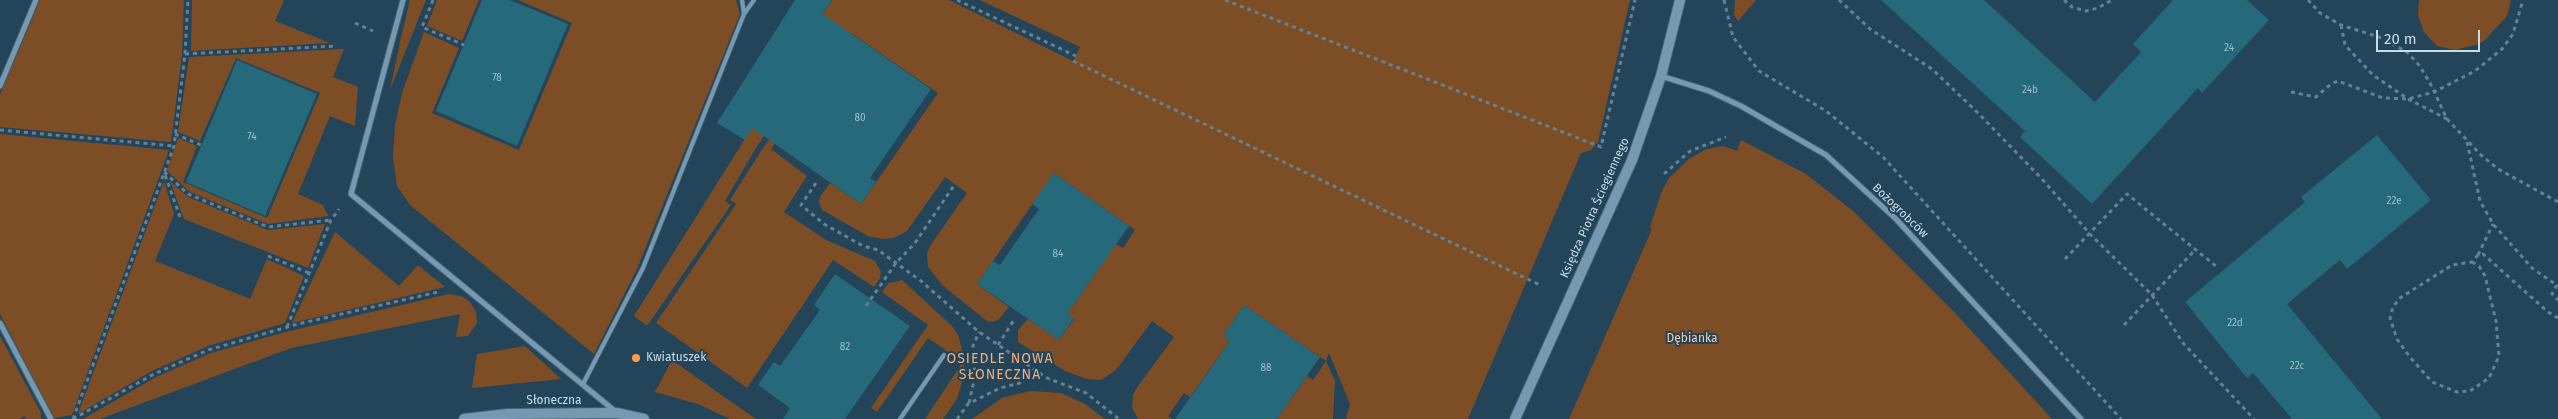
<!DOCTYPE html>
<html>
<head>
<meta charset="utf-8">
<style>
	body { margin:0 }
	#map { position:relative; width:2558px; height:419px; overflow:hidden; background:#234459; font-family:"Fira Sans",sans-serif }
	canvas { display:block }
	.scale { position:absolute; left:2376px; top:30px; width:104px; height:22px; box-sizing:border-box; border:2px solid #c8dbe8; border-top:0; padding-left:6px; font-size:15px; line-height:18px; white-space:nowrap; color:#c8dbe8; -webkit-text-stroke:4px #234459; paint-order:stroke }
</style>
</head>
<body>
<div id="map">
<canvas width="2558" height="419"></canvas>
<div class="scale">20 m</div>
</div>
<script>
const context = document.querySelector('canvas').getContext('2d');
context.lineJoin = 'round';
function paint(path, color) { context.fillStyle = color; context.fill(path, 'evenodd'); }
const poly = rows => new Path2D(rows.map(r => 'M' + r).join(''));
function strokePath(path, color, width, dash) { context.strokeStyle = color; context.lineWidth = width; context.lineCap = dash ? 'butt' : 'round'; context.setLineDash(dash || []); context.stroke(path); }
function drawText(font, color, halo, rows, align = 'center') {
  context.font = font + ' "Fira Sans",sans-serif'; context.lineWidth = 4; context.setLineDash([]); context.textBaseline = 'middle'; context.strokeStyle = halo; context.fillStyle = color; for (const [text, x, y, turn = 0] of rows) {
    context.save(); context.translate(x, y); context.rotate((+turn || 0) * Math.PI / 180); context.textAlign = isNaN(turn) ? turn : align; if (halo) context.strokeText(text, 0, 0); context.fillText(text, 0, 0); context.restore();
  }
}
paint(poly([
	[40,0,184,0,182,55,171,142,0,127,0,95],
	[192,0,284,0,275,21,330,43,191,51],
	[410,0,426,0,390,90,400,42],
	[437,0,479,0,462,41,427,26],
	[518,0,736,0,740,14,637,269,594,354,410,205,397,186,393,158,395,125,402,93,424,32,459,48,432,113,519,150,572,23],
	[832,0,949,0,1073,61,1080,47,980,0,1630,0,1598,142,1591,150,1581,153,1468,419,1346,419,1350,404,1329,353,1326,361,1335,381,1333,419,1277,419,1307,376,1313,380,1326,361,1244,305,1223,336,1230,341,1190,397,1184,393,1168,416,1172,419,1138,419,1132,407,1133,395,1136,389,1174,337,1152,321,1116,370,1101,380,1087,379,1065,371,1018,342,1018,330,1028,319,1059,340,1074,319,1067,314,1116,244,1123,248,1135,230,1054,173,977,284,1009,307,998,320,992,322,987,321,943,286,928,267,927,254,930,246,967,193,945,177,907,231,894,238,882,239,868,236,822,210,819,202,820,197,830,183,861,204,938,93,851,33,771,149,807,176,784,212,826,240,875,261,881,272,880,278,874,287,833,260,747,388,656,323,736,204,730,200,761,151,844,29,839,25,756,148,725,201,731,205,647,326,634,316],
	[1735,0,1756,0,1738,21,1734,15],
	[2419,0,2511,0,2507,16,2485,40,2479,44,2455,50,2437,46,2424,32,2418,15],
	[344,49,333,77,358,87,355,126,330,116,298,194,323,205,328,216,268,224,190,192,167,171,178,138,197,146,183,182,267,218,320,93,236,58,200,141,178,132,189,57],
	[0,134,169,150,72,415,54,418,0,314],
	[1741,140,1806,174,1853,211,1954,312,2052,419,1569,419,1652,229,1650,227,1662,191,1669,178,1689,159,1707,149,1723,146,1737,151],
	[164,181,174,214,155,261,250,299,267,259,304,276,285,323,208,346,152,371,78,414],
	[170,181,188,197,268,230,325,224,308,268,184,219],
	[335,232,399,286,418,265,445,287,292,323],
	[902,280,952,326,958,335,963,353,964,375,957,399,943,419,925,419,963,362,928,338,877,412,871,408,928,325,882,292,889,283],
	[449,294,461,296,470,302,476,312,477,323,468,336,456,337,460,314,291,348,100,419,83,419,158,376,211,353,285,332],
	[0,336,41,413,41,419,27,419,24,416,20,419,0,419],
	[525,346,561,379,472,388,477,354],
	[672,360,723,396,756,419,730,419,698,404,655,392],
	[1030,391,1061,393,1085,404,1105,419,972,419,1002,398]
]), '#7d4e26');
paint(poly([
	[482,0,510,0,568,24,517,146,436,111],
	[795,0,832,0,823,14,931,89,870,178,876,182,861,204,752,128,745,140,717,123],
	[1881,0,1984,0,2095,102,2141,52,2133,44,2173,0,2247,0,2269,20,2202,93,2198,88,2092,204,2020,137,2025,131],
	[237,60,317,94,265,216,186,182],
	[2377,135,2431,200,2347,269,2340,260,2287,304,2382,419,2292,419,2253,373,2247,378,2185,302,2305,202,2301,197],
	[1054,173,1129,226,1067,314,1074,318,1059,340,977,284,993,261,1000,265,1039,209,1032,204],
	[835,274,910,326,845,419,783,419,790,408,758,385,774,362,780,366,820,310,814,305],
	[1244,305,1320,357,1277,419,1175,419,1230,341,1223,336]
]), '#25697b');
const lane = poly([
	[744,14,754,0],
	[583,384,643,268,744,14,742,0],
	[900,419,944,355]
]);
const street = poly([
	[403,0,351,194,616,412],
	[1661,76,1709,91,1741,106,1826,155,1896,219,2081,419],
	[0,86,36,0],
	[0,323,51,419]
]);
const secondary = poly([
	[464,419,507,414,617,413,644,419],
	[1515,419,1632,160,1661,76,1680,0]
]);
strokePath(lane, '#456374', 5.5);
strokePath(street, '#456374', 7);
strokePath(secondary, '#456374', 12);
strokePath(poly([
	[433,0,422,27,464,45],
	[957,0,1076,56],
	[1225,0,1601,147,1635,0],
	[1724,0,1733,37,1759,71,1826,111,1883,157,2121,419],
	[1839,0,1870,29,1932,69,1978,113,2042,179,2090,234,2152,295,2183,343,2254,419],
	[2064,0,2072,7,2086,11,2098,8,2112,0],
	[2308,0,2320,13,2341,25,2379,37,2407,52,2419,65,2430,83,2447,119,2481,155,2498,169,2558,202],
	[355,23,373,31],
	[2341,25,2345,45,2373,75,2408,99,2447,119],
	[185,54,336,46],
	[1073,61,1542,286],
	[2291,92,2316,97,2331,84,2338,81,2383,98,2408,99,2434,92,2475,71,2502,49,2513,34,2523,0],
	[0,130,174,146],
	[175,134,201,145],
	[2467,142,2480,201,2493,224,2532,268,2558,286],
	[1664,174,1690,151,1726,137],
	[816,183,801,205,824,224,863,246,878,250,921,281,979,332,1047,378,1086,393,1119,419],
	[180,217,164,172,188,194,268,227,331,220],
	[2478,255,2493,224],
	[268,256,309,273],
	[2065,259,2127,194,2217,267],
	[2472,262,2479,266,2485,276,2496,321,2499,356,2489,378,2470,391,2457,392,2432,382,2409,356,2397,339,2390,318,2393,307,2400,298,2452,265,2472,262,2478,255,2483,254,2548,312,2558,318],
	[2557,285,2552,294,2558,300],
	[866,306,896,263,915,243,955,184],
	[2124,325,2196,249],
	[287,327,331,220,339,209],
	[998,345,1014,320],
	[969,403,975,376,973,346,979,332],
	[73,419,174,146,185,54,188,0],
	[73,419,154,374,208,350,298,324,438,292],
	[957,419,968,404,1000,388,1020,383,1031,369]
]), '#668193', 3, [4, 4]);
strokePath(lane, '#7699b1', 4);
strokePath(street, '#7699b1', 5);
strokePath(secondary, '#7699b1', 10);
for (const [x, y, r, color] of [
	[636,358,5,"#fb9e50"]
]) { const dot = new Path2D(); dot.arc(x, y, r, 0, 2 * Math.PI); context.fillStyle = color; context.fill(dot); strokePath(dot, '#234459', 2); }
drawText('10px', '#9fbecd', null, [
	["24",2229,48],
	["78",497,78],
	["24b",2030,90],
	["80",860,118],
	["74",252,137],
	["22e",2394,201],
	["84",1058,254],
	["22d",2235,323],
	["82",845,347],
	["22c",2297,366],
	["88",1266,368]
]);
drawText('12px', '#c8dbe8', '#234459', [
	["Księdza Piotra Ściegiennego",1595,208,-66],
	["Bożogrobców",1900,211,44],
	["Słoneczna",554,401]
]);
drawText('12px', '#f4cdaf', '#234459', [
	["Dębianka",1692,339]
]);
drawText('12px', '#c8dbe8', '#234459', [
	["Kwiatuszek",646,358]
], 'left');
context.letterSpacing = '1px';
drawText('14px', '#efaf7c', '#234459', [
	["OSIEDLE NOWA",1000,359],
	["SŁONECZNA",1000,375]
]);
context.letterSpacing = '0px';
</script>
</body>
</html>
